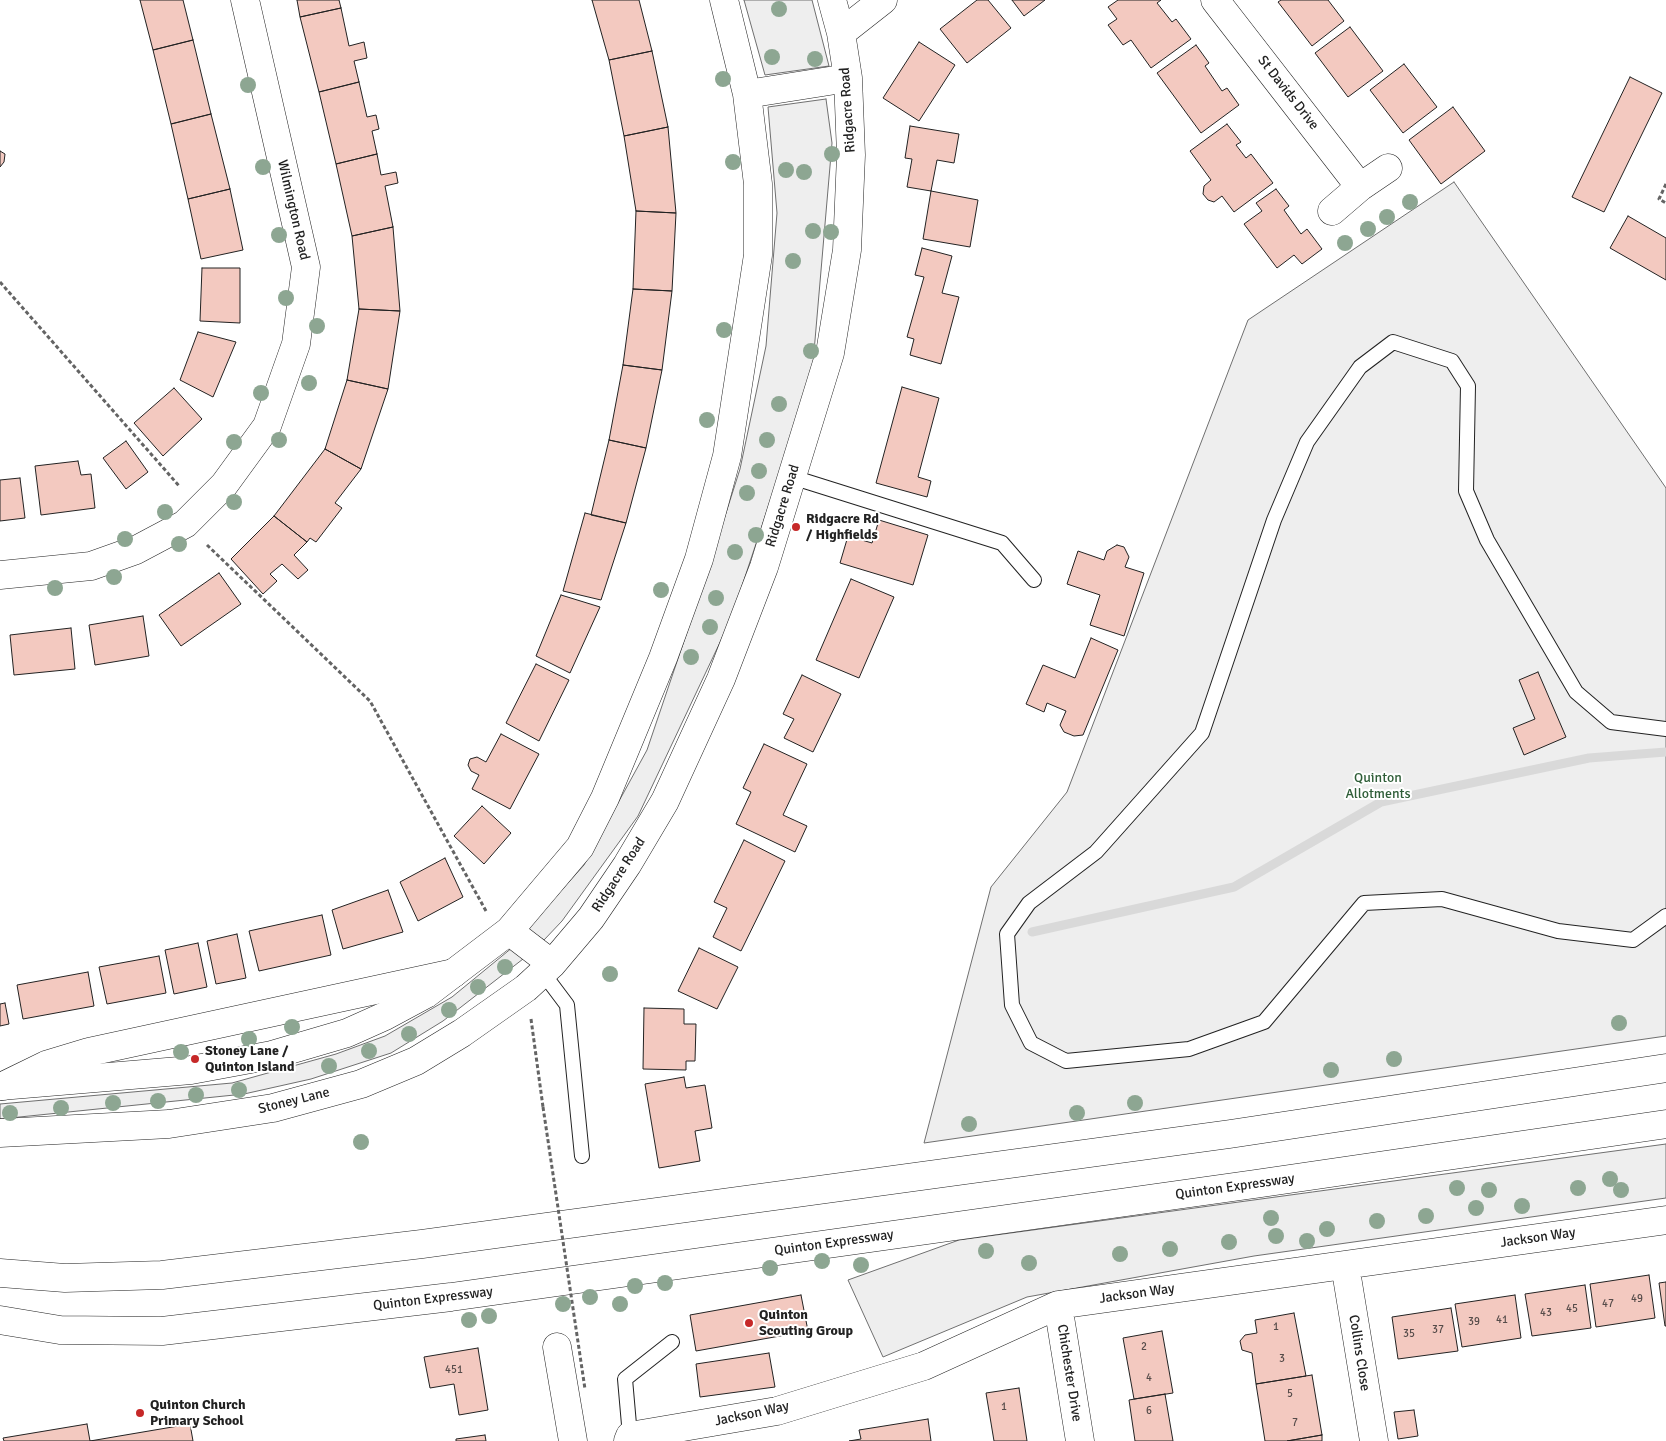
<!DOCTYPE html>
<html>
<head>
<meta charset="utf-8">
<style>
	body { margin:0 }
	canvas { display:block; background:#fff }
</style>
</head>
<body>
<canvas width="1666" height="1441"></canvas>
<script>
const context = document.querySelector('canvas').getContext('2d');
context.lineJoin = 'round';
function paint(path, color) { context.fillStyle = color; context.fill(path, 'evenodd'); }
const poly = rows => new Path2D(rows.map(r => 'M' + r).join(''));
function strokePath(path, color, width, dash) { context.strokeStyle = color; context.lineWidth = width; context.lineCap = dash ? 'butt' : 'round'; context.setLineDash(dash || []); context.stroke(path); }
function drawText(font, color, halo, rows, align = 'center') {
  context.font = font + ' Signika,sans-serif'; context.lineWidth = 4; context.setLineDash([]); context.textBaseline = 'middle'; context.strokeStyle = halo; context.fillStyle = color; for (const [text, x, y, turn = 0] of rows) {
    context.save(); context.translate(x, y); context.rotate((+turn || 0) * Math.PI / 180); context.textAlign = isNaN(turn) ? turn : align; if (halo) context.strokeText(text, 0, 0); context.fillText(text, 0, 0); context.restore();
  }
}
const green = poly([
	[744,0,812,0,829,66,765,75,744,0],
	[826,99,832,143,812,375,731,619,638,816,562,921,544,940,527,929,584,865,647,750,704,582,740,469,766,346,777,213,768,107,826,99],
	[1454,182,1666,488,1666,1036,924,1143,991,887,1067,792,1248,320,1454,182],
	[513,947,521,950,523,959,443,1021,391,1053,311,1079,244,1094,0,1119,0,1104,232,1083,336,1054,385,1036,452,997,513,947],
	[1666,1144,1666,1198,1254,1256,1027,1297,883,1357,848,1280,959,1240,1666,1144]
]);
paint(green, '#eee');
strokePath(green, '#6f6f6f', 1);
strokePath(poly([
	[1032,932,1234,887,1381,802,1589,758,1666,752]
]), '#d9d9d9', 9);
const building = poly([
	[140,0,183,0,193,40,153,50,140,0],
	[297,0,339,0,341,8,300,17,297,0],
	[592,0,639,0,652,51,609,60,592,0],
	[977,0,988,0,1011,28,967,63,940,29,977,0],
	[1012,0,1045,0,1024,16,1012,0],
	[1118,0,1161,0,1157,3,1172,22,1176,19,1191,39,1151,68,1131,40,1123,45,1108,25,1117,19,1108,7,1118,0],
	[1281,0,1328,0,1344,21,1312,46,1278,2,1281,0],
	[341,8,349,46,364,42,367,58,354,61,359,82,319,92,300,17,341,8],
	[1350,27,1383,71,1348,97,1315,53,1350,27],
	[193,40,211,114,171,124,153,50,193,40],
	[919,42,955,65,919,121,883,98,919,42],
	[1196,45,1209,63,1205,66,1222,91,1227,88,1239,105,1201,133,1157,73,1196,45],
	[652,51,668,127,624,136,609,60,652,51],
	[1404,64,1437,107,1403,133,1370,90,1404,64],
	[1630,77,1662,93,1604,212,1572,197,1630,77],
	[359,82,367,117,376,115,379,129,372,131,377,154,336,164,319,92,359,82],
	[1453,107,1485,151,1441,184,1409,140,1453,107],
	[211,114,230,189,188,199,171,124,211,114],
	[1227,124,1241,142,1236,145,1246,158,1251,154,1273,183,1234,212,1222,196,1214,202,1208,200,1203,194,1204,186,1211,180,1190,151,1227,124],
	[910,126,959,134,954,163,937,160,931,191,907,187,912,159,905,158,910,126],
	[668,127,676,213,636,211,624,136,668,127],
	[0,151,5,154,4,162,0,167,0,151],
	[377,154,381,175,396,172,398,183,385,186,393,227,352,236,336,164,377,154],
	[230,189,243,250,201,259,188,199,230,189],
	[1276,189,1289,206,1284,210,1301,234,1307,229,1322,249,1302,264,1294,255,1277,268,1244,224,1262,211,1256,203,1276,189],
	[931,191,978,200,970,247,923,239,931,191],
	[636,211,676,213,672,291,633,289,636,211],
	[1628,216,1666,238,1666,280,1610,248,1628,216],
	[393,227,400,311,359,309,352,236,393,227],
	[922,248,952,256,942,293,959,297,941,364,910,355,914,339,907,337,924,277,915,275,922,248],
	[202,268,240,268,240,323,200,321,202,268],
	[633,289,672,291,662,370,623,365,633,289],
	[359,309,400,311,388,389,347,380,359,309],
	[198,332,236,342,213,397,180,380,198,332],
	[623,365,662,370,646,448,609,440,623,365],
	[347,380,388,389,361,469,325,449,347,380],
	[902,387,939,398,918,477,931,481,927,497,876,483,902,387],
	[174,388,202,419,163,456,134,423,174,388],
	[609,440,646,448,626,523,591,515,609,440],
	[126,441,148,472,126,489,103,458,126,441],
	[325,449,361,469,335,503,342,508,316,542,310,538,307,542,274,516,325,449],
	[78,461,81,475,91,474,95,508,41,515,35,466,78,461],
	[20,478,25,518,0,521,0,480,20,478],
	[585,513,626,523,601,600,563,591,585,513],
	[274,516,307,542,294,555,308,570,298,579,282,564,270,574,277,581,263,594,231,559,274,516],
	[879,520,928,535,913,585,840,563,848,536,872,543,879,520],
	[1117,545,1124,547,1129,557,1125,567,1144,573,1124,636,1090,625,1100,595,1067,584,1078,551,1104,560,1107,551,1117,545],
	[219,573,241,604,181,646,159,615,219,573],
	[851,579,894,597,859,678,816,660,851,579],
	[561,595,600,607,570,673,536,656,561,595],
	[143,616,149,656,95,665,89,625,143,616],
	[71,628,75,669,14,675,10,635,71,628],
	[1091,638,1118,650,1083,735,1074,736,1064,732,1060,725,1066,711,1047,703,1044,712,1026,704,1043,665,1075,678,1091,638],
	[536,664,569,680,539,741,506,723,536,664],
	[1538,672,1566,737,1524,755,1513,728,1535,719,1519,680,1538,672],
	[802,675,841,694,813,752,784,738,794,719,783,714,802,675],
	[501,734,539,754,510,809,472,789,479,775,471,771,468,765,470,759,477,757,486,762,501,734],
	[764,744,807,764,783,815,807,826,795,852,736,824,751,792,743,788,764,744],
	[482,806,511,833,484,864,454,836,482,806],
	[744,840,785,861,741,951,713,937,727,908,714,902,744,840],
	[445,858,463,897,418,921,400,882,445,858],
	[388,890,403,932,343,949,332,910,388,890],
	[322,915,331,955,259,971,249,931,322,915],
	[237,934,246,978,216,984,207,941,237,934],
	[198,943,207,987,174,994,165,950,198,943],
	[699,948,738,967,717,1009,678,991,699,948],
	[159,956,166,993,107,1004,99,967,159,956],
	[88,972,94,1006,23,1019,17,985,88,972],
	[5,1003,9,1024,0,1026,0,1004,5,1003],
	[644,1008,684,1009,684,1024,696,1024,695,1061,686,1061,686,1070,643,1069,644,1008],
	[684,1077,686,1088,705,1085,712,1128,695,1131,700,1161,659,1168,645,1084,684,1077],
	[1649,1275,1655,1318,1596,1327,1590,1284,1649,1275],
	[1666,1282,1666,1326,1665,1326,1659,1283,1666,1282],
	[1585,1285,1591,1328,1532,1336,1525,1294,1585,1285],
	[801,1295,808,1331,696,1351,690,1315,801,1295],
	[1515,1295,1521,1338,1462,1347,1455,1304,1515,1295],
	[1451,1308,1458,1351,1398,1359,1392,1317,1451,1308],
	[1294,1313,1306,1376,1256,1384,1252,1353,1242,1350,1240,1341,1245,1335,1257,1333,1255,1320,1294,1313],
	[1162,1331,1173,1393,1134,1399,1123,1338,1162,1331],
	[478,1348,488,1410,459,1415,454,1384,430,1388,424,1357,478,1348],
	[769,1353,775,1387,700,1397,696,1364,769,1353],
	[1312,1375,1322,1435,1287,1441,1265,1441,1256,1384,1312,1375],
	[1019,1388,1027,1441,994,1441,986,1393,1019,1388],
	[1165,1394,1173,1441,1135,1441,1129,1400,1165,1394],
	[1414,1410,1418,1436,1398,1439,1394,1412,1414,1410],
	[928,1419,931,1441,849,1441,861,1439,859,1430,928,1419],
	[87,1424,90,1441,190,1424,193,1441,4,1441,3,1438,87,1424],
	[485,1435,486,1441,456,1441,456,1439,485,1435],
	[1322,1435,1322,1441,1287,1441,1322,1435]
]);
paint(building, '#f3c9c0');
strokePath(building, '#222', 1);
const lane = poly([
	[792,477,1002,543,1034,580],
	[1666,729,1611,722,1576,692,1487,540,1466,491,1468,386,1452,361,1393,342,1360,367,1307,442,1274,520,1202,733,1096,852,1029,903,1007,934,1012,1005,1031,1043,1066,1061,1189,1049,1264,1022,1364,903,1442,899,1558,931,1633,940,1666,916],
	[543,973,567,1005,582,1156],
	[630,1436,625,1379,672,1342]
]);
const street = poly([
	[1215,0,1360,187],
	[1332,211,1360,187,1388,168],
	[0,575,91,566,136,550,185,524,224,485,267,426,296,344,306,267,245,0],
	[3,1086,46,1065,89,1052,454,973],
	[1345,1265,1374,1441],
	[1058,1305,1080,1441],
	[557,1347,573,1441],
	[628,1441,630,1436,777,1411,924,1366,1058,1305,1666,1220]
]);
const secondary = poly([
	[841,33,883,0],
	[747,94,848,78],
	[509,931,552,964],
	[0,1086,191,1070,272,1055,347,1033,385,1016,426,994,509,931,580,847,605,798,663,658,699,559,727,456,758,255,758,184,747,94,724,0],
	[0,1133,169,1124,273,1108,361,1084,416,1061,462,1033,526,988,552,964,591,918,627,865,665,801,721,679,764,567,830,353,847,250,851,155,848,78,841,33,832,0]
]);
const highway = poly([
	[0,1273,65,1278,162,1275,422,1244,1230,1134,1666,1068],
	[0,1320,60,1330,162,1331,451,1297,1255,1184,1666,1124]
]);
strokePath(lane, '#222', 16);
strokePath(street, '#222', 29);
strokePath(secondary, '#222', 29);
strokePath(highway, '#222', 29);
strokePath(poly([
	[1666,184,1659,199,1666,203],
	[0,282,180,487],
	[207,545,370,701,486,911],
	[531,1019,543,1107]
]), '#646464', 3, [4, 2.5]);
strokePath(lane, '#fff', 14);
strokePath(street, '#fff', 28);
strokePath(secondary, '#fff', 28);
strokePath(highway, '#fff', 28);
strokePath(poly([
	[543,1107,585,1389]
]), '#646464', 3, [4, 2.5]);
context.fillStyle = '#8da692';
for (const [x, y] of [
	[779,9],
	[772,57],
	[815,59],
	[723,79],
	[248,85],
	[832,154],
	[733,162],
	[263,167],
	[786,170],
	[804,172],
	[1410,202],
	[1387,217],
	[1368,229],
	[813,231],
	[831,232],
	[279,235],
	[1345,243],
	[793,261],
	[286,298],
	[317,326],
	[724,330],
	[811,351],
	[309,383],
	[261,393],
	[779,404],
	[707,420],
	[279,440],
	[767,440],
	[234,442],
	[759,471],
	[747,493],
	[234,502],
	[165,512],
	[756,535],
	[125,539],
	[179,544],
	[735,552],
	[114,577],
	[55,588],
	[661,590],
	[716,598],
	[710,627],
	[691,657],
	[505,967],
	[610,974],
	[478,987],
	[449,1010],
	[1619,1023],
	[292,1027],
	[409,1034],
	[249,1039],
	[369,1051],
	[181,1052],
	[1394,1059],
	[329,1066],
	[1331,1070],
	[239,1090],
	[196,1095],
	[158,1101],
	[113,1103],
	[1135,1103],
	[61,1108],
	[10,1113],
	[1077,1113],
	[969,1124],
	[361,1142],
	[1610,1179],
	[1457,1188],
	[1578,1188],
	[1489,1190],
	[1621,1190],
	[1522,1206],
	[1476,1208],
	[1426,1216],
	[1271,1218],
	[1377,1221],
	[1327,1229],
	[1276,1236],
	[1307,1241],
	[1229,1242],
	[1170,1249],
	[986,1251],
	[1120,1254],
	[822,1261],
	[1029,1263],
	[861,1265],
	[770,1268],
	[665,1283],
	[635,1286],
	[590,1297],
	[563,1304],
	[620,1304],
	[489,1316],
	[469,1320]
]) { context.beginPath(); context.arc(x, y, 8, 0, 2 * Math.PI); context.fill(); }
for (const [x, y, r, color] of [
	[796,527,5,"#c62828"],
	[195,1059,5,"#c62828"],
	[749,1323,5,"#c62828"],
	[140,1413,5,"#c62828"]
]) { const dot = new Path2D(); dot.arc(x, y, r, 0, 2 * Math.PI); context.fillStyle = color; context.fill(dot); strokePath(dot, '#fff', 2); }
drawText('11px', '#564c4a', null, [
	["49",1637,1299],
	["47",1608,1304],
	["45",1572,1309],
	["43",1546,1313],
	["41",1502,1320],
	["39",1474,1322],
	["1",1276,1327],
	["37",1438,1330],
	["35",1409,1334],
	["2",1144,1347],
	["3",1282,1359],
	["451",454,1370],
	["4",1149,1378],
	["5",1290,1394],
	["1",1004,1407],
	["6",1149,1411],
	["7",1295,1423]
]);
drawText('14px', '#222', '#fff', [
	["St Davids Drive",1288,93,52],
	["Ridgacre Road",848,110,-94],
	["Wilmington Road",293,210,77],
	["Ridgacre Road",783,506,-73],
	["Ridgacre Road",619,875,-57],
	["Stoney Lane",294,1101,-14],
	["Quinton Expressway",1235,1187,-8],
	["Jackson Way",1538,1238,-8],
	["Quinton Expressway",834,1243,-8],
	["Jackson Way",1137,1294,-8],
	["Quinton Expressway",433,1299,-7],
	["Collins Close",1359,1353,81],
	["Chichester Drive",1069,1373,81],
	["Jackson Way",752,1414,-12]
]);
drawText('bold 14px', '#222', '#fff', [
	["Ridgacre Rd",806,519],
	["/ Highfields",806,535],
	["Stoney Lane /",205,1051],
	["Quinton Island",205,1067],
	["Quinton",759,1315],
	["Scouting Group",759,1331],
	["Quinton Church",150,1405],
	["Primary School",150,1421]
], 'left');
drawText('14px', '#2f5e38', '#fff', [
	["Quinton",1378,778],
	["Allotments",1378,794]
]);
</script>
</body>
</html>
